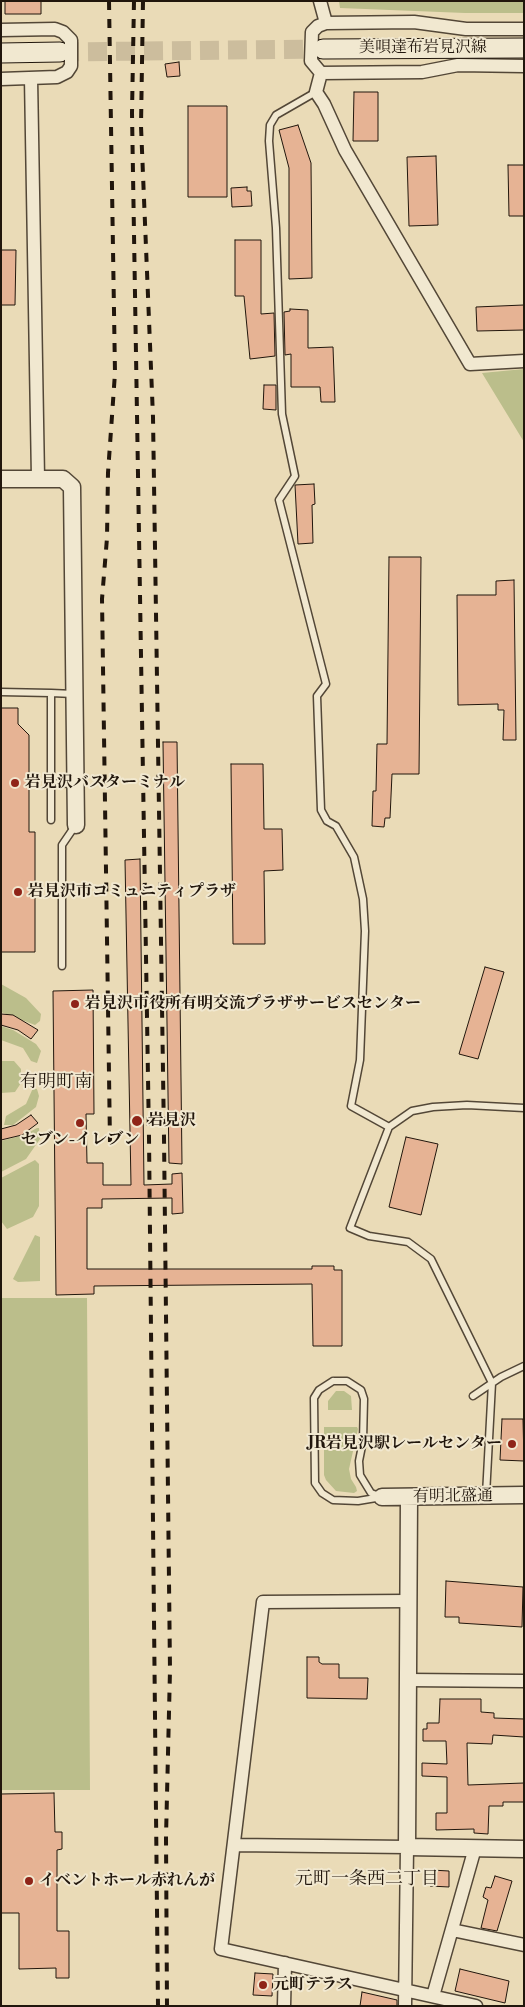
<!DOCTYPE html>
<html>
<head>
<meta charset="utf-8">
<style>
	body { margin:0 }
	#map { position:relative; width:525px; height:2007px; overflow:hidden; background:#eadbb7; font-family:"Libre Bodoni",serif }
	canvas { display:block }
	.frame { position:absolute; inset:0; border:2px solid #21160c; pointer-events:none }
</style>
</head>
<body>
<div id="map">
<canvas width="525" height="2007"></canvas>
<div class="frame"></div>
</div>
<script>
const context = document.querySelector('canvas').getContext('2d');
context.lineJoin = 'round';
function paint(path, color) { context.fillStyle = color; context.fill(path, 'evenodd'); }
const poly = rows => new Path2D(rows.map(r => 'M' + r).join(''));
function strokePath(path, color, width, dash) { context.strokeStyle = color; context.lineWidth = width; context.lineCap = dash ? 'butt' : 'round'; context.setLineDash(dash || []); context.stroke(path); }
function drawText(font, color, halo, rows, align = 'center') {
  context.font = font + ' "Libre Bodoni","Noto Serif JP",serif'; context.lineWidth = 4; context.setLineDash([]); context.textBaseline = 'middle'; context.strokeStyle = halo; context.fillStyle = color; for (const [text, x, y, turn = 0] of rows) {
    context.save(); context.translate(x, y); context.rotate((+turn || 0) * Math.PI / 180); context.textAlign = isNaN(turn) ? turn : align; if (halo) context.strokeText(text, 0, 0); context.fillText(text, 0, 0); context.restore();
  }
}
paint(poly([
	[339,1,524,1,524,13,465,13,340,8],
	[524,369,524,442,482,373],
	[1,984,26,998,41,1014,40,1021,35,1025,1,1012],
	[1,1026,13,1030,36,1044,41,1051,37,1063,31,1061,23,1048,1,1040],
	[1,1061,14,1061,21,1069,21,1083,15,1092,1,1093],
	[33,1088,37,1089,39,1096,36,1107,13,1125,4,1125,6,1116,26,1104],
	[37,1128,39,1128,40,1139,26,1159,1,1172,1,1141,24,1135],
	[35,1160,39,1164,39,1206,33,1217,7,1229,1,1221,1,1178],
	[35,1235,40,1237,40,1281,18,1282,13,1279],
	[1,1298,87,1298,90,1790,1,1790],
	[336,1391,344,1391,351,1396,352,1410,328,1410,328,1401],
	[324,1427,357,1427,358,1429,349,1469,351,1479,356,1487,357,1491,354,1493,336,1491,326,1480,324,1475]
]), '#bbbe8b');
const building = poly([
	[5,1,41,1,41,14,5,14,5,1],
	[179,62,180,76,167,77,165,64,179,62],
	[354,92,378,92,378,141,353,141,354,92],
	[188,106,227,106,227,197,188,197,188,106],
	[298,125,311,163,312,278,289,279,289,168,279,130,298,125],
	[436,156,438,225,409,226,407,157,436,156],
	[508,165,524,165,524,216,509,216,508,165],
	[247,187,247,191,251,191,252,206,232,207,231,188,247,187],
	[235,240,261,240,261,314,274,313,275,356,250,359,244,296,235,296,235,240],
	[1,250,16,250,15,305,1,305,1,250],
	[524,305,524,330,477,331,476,307,524,305],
	[290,309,308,310,308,348,333,347,335,402,321,402,320,387,291,387,291,354,285,355,284,312,290,311,290,309],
	[264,385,276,385,276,410,263,409,264,385],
	[314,484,315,504,312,505,313,543,298,544,295,485,314,484],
	[389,557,421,557,419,774,392,774,390,818,385,818,384,827,372,826,373,791,376,791,377,744,387,744,389,557],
	[514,580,516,740,503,740,504,710,498,710,498,704,458,705,457,595,496,595,496,581,514,580],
	[1,708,18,708,18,724,29,735,29,832,35,832,35,952,1,952,1,708],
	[163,742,177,742,182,1164,169,1163,163,742],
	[231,764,263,764,264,829,282,829,283,870,264,871,265,944,233,944,231,764],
	[140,859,144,1185,172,1184,172,1174,182,1173,183,1213,172,1214,172,1198,102,1199,102,1208,87,1208,87,1269,312,1269,312,1266,334,1266,334,1270,342,1270,342,1346,313,1346,312,1284,94,1286,94,1294,56,1295,53,991,93,990,94,1114,86,1114,87,1163,103,1163,103,1185,131,1185,125,860,140,859],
	[485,967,504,972,478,1059,459,1054,485,967],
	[1,1014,13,1015,38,1030,31,1039,18,1030,1,1025,1,1014],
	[31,1115,38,1123,22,1135,1,1140,1,1129,16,1125,31,1115],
	[406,1137,438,1144,421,1215,389,1207,406,1137],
	[502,1419,523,1419,524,1461,500,1460,502,1419],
	[446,1581,523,1587,522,1627,459,1623,459,1617,445,1617,446,1581],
	[307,1657,319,1657,319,1662,322,1664,339,1664,339,1678,368,1678,367,1699,307,1698,307,1657],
	[440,1699,481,1699,481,1712,494,1713,494,1718,524,1719,524,1737,493,1735,492,1744,467,1743,468,1785,524,1783,524,1802,503,1802,503,1806,489,1806,488,1834,474,1833,474,1829,436,1830,436,1813,447,1813,447,1777,422,1776,422,1763,447,1764,446,1741,423,1741,423,1729,427,1729,427,1723,439,1723,440,1699],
	[54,1793,55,1832,62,1832,62,1849,57,1850,57,1931,69,1931,69,1978,56,1978,56,1968,19,1969,19,1913,1,1913,1,1794,54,1793],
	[431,1870,449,1871,449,1887,430,1886,431,1870],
	[495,1876,512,1881,497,1931,481,1928,488,1900,483,1897,486,1887,491,1888,495,1876],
	[460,1969,509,1981,505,2003,455,1991,460,1969],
	[255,1973,273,1974,272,1996,253,1995,255,1973],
	[362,1992,397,2000,397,2006,360,2006,362,1992]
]);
paint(building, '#e6b394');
strokePath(building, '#21160c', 1);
strokePath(poly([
	[60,52,323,49]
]), '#ccbd9d', 19, [19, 9]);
const service = poly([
	[316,92,276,115,270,125,269,141,276,228,282,414,295,476,279,500,326,684,317,696,321,810,327,821,336,826,354,857,363,899,365,931,360,1060,351,1106,389,1127,412,1111,433,1107,467,1105,524,1108],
	[1,692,51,693,51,820],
	[51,693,74,694],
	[51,783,74,784],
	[62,966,62,845,75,826],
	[389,1127,350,1228,369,1236,408,1242,431,1259,492,1383,486,1495],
	[333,1381,347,1381,361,1390,364,1399,363,1441,359,1461,360,1475,371,1493,382,1497,358,1501,333,1500,322,1493,315,1483,314,1398,319,1390,333,1381],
	[473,1396,501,1377,524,1366]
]);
const minor = poly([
	[320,1,326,23],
	[524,29,466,29,414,22,326,23,318,26,312,32,311,61,321,73,422,72,458,65,524,66],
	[1,30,55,29,63,32,71,40,71,66,67,72,57,77,1,79],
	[321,73,316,92,324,104,345,150,470,364,524,361],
	[31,78,38,478],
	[407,1601,263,1602,221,1949,476,2006],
	[407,1680,524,1681],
	[235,1845,407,1847,405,2006],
	[452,1930,524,1945],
	[433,1996,475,1848],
	[284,2006,285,1963]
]);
const tertiary = poly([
	[1,479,63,479,72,487,76,825],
	[382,1497,524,1495],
	[409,1498,407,1847,524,1849]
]);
const secondary = poly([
	[323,49,524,48],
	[1,53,60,52]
]);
strokePath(service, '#534737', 9);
strokePath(minor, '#534737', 15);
strokePath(tertiary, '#534737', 19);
strokePath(secondary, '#21160c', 21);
strokePath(service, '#f1e8d0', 6);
strokePath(minor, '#f1e8d0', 12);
strokePath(tertiary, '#f1e8d0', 16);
strokePath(secondary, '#f1e8d0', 19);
strokePath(poly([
	[109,1,115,373,108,473,107,538,102,599,110,1142],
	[134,1,132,113,149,1137,158,2006],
	[143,1,141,126,153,417,164,1137,170,1670,166,1837,167,2006]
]), '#21160c', 4, [9, 9]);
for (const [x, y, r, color] of [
	[15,783,5,"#8f2418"],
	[18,892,5,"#8f2418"],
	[75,1004,5,"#8f2418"],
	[137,1121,6,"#8f2418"],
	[80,1123,5,"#8f2418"],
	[512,1444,5,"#8f2418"],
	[29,1881,5,"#8f2418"],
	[263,1985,5,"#8f2418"]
]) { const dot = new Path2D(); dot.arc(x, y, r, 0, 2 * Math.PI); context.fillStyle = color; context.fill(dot); strokePath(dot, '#f1e8d0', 2); }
drawText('16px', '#21160c', '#f1e8d0', [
	["美唄達布岩見沢線",423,48],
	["有明北盛通",453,1497,-1]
]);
drawText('bold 16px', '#21160c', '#f1e8d0', [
	["岩見沢バスターミナル",25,783],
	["岩見沢市コミュニティプラザ",28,892],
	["岩見沢市役所有明交流プラザサービスセンター",85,1004],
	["岩見沢",148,1121],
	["セブン-イレブン",80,1140,"center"],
	["JR岩見沢駅レールセンター",502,1444,"right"],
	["イベントホール赤れんが",39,1881],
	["元町テラス",273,1985]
], 'left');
drawText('18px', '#21160c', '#f1e8d0', [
	["有明町南",56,1083],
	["元町一条西二丁目",367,1880]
]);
</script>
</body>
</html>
